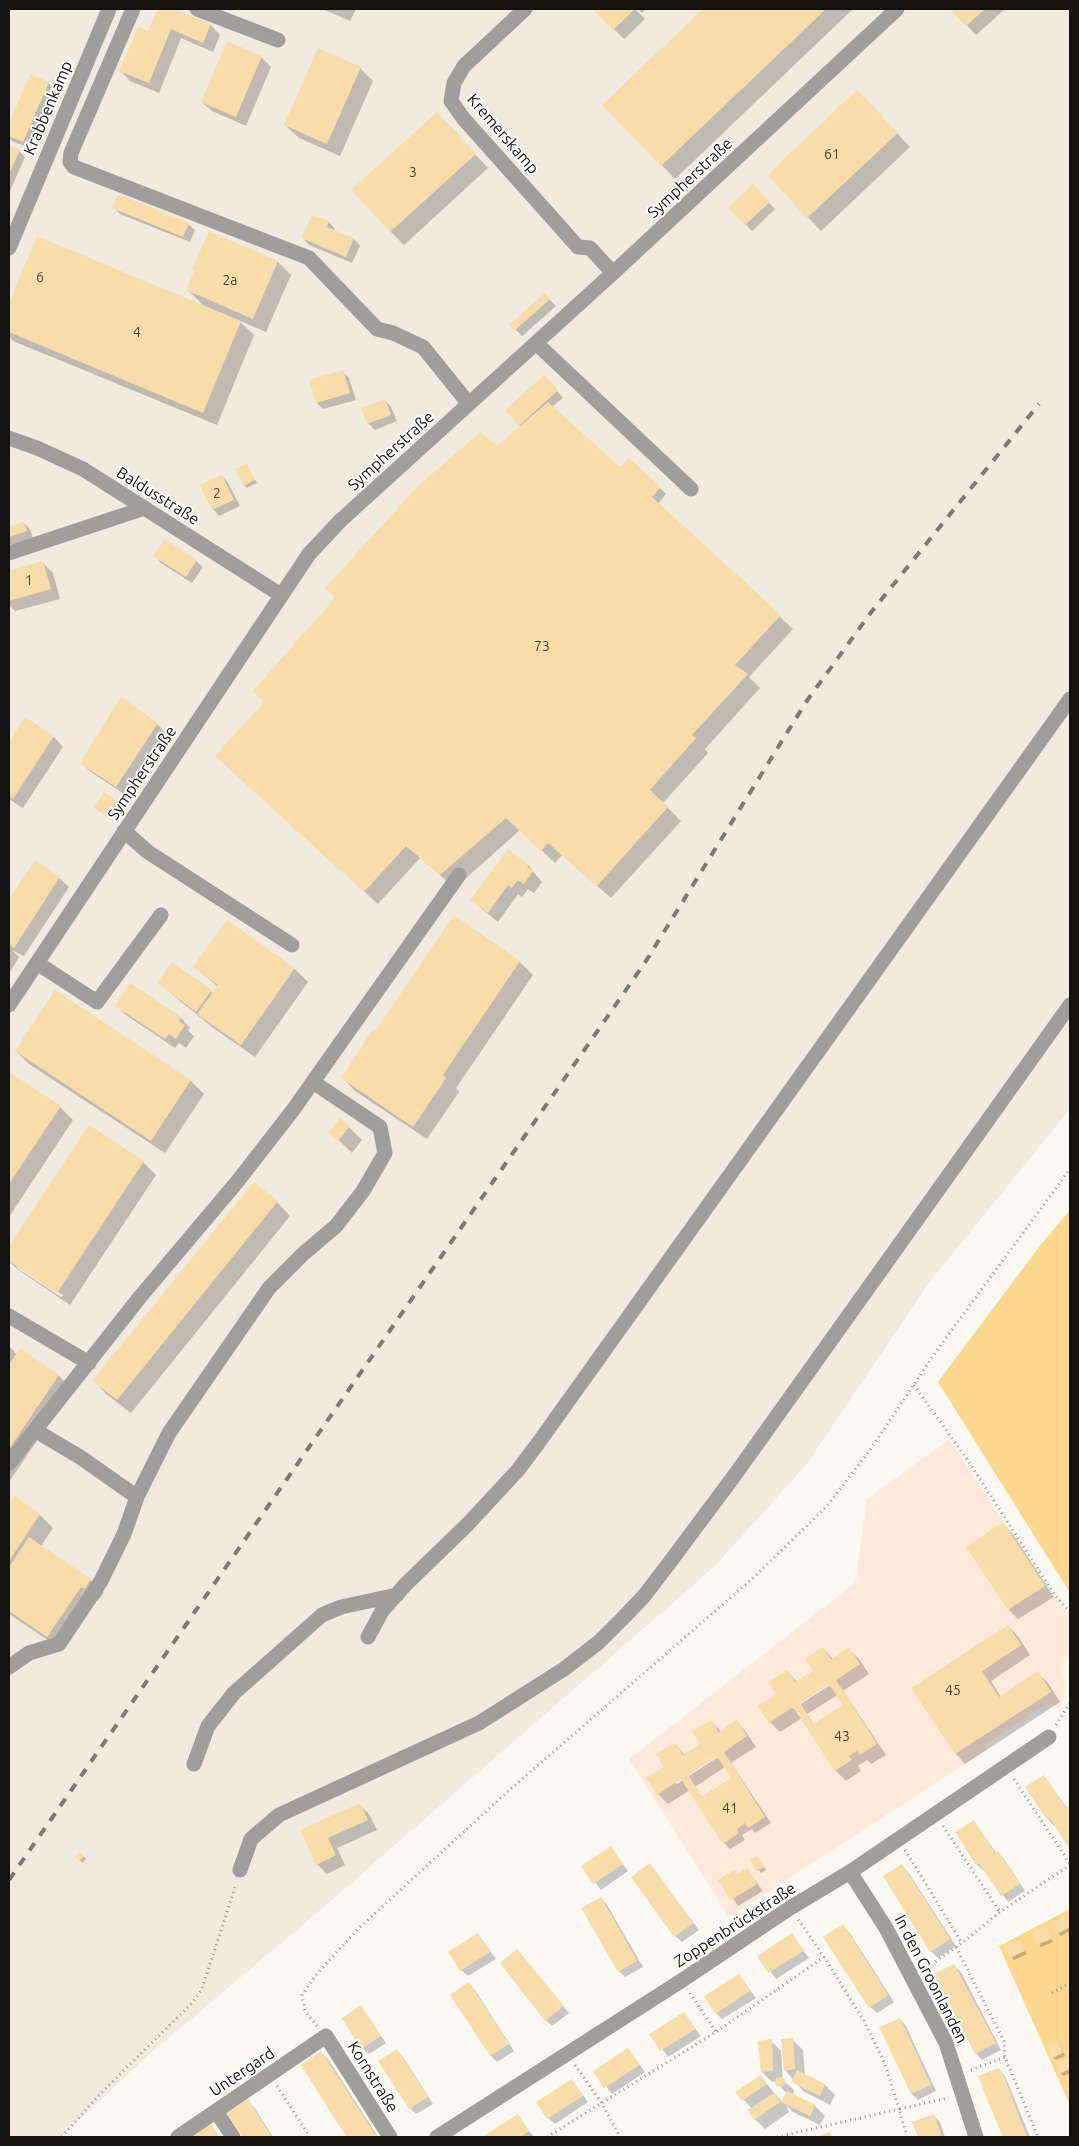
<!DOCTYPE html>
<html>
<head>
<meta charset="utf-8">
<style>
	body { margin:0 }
	#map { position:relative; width:1079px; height:2146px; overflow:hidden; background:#faf8f3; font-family:Ubuntu,sans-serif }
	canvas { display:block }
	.frame { position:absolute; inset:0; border:10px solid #121110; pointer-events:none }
</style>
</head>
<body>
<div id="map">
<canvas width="1079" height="2146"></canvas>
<div class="frame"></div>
</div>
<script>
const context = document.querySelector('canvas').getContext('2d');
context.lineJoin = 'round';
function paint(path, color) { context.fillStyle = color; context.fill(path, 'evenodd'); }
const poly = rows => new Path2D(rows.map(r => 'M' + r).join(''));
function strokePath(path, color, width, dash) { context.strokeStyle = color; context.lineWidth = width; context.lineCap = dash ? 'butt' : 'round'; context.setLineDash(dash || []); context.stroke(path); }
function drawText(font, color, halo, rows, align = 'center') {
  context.font = font + ' Ubuntu,sans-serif'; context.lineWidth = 4; context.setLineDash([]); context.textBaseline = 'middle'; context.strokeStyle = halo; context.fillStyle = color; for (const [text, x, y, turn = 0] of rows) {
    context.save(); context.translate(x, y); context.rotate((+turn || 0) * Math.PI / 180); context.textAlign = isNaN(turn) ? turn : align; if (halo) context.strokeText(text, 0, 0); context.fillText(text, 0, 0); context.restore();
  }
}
paint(poly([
	[9,9,1070,9,1070,1109,928,1284,806,1465,714,1567,325,1906,145,2058,61,2137,9,2137]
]), '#f0eadf');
paint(poly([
	[949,1439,1045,1586,1070,1616,1070,1661,1065,1655,1063,1674,1066,1684,1062,1706,1058,1708,1050,1705,1042,1707,984,1745,987,1750,729,1917,629,1759,855,1583,867,1499]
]), '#ffe9db');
paint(poly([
	[1070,1210,1070,1593,938,1382,1039,1247],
	[1070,1909,1070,2105,999,1946]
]), '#fcd78f');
paint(poly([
	[159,9,171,9,211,25,220,35,213,52,181,38,159,93,130,81,121,71,149,33],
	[322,9,356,9,350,21],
	[594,9,635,9,645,19,624,39],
	[638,9,646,9,642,13],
	[705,9,853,9,675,179,604,105],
	[955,9,1005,9,976,35,953,10],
	[261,57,271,67,246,126,212,111,202,102],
	[360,68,373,81,340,156,299,138,285,125],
	[31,76,48,83,55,89,30,148,12,141,9,137,9,128],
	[871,105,910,147,821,231,768,175],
	[450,127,488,168,404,245,390,231],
	[9,146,19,151,25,157,10,191],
	[753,186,775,209,752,231,730,208],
	[114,207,188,224,195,230,190,242,120,214],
	[313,216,329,222,335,229,334,231,354,239,360,246,352,263,309,245,303,238],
	[210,232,278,262,291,275,266,332,238,320,254,335,217,425,13,341,9,336,9,306,37,238,205,307,188,290],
	[545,295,556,306,522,336,511,325],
	[343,372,349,378,356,400,323,409,317,403],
	[550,383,563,398,552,407,625,474,660,488,666,494,658,504,793,629,749,677,760,688,705,749,708,753,663,803,681,821,611,898,562,855,555,863,520,830,455,888,420,858,378,904,230,769,497,447,521,427,506,410],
	[385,400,391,407,397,421,375,430,368,423],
	[246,465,257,483,247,488,244,485],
	[222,476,228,483,240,506,219,516,213,509],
	[24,523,30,529,33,538,9,545,9,527],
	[165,541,196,561,203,567,192,583,161,563,155,556],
	[43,563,53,573,60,599,15,611,9,605,9,572],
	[25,719,54,737,63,747,23,808,9,799,9,744],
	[157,724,167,734,127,796,91,772,81,762],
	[116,802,119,804,110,818,98,810],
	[35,861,59,878,69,887,24,956,12,950,19,957,9,974,9,902],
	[528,865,542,882,534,893,528,889,522,897,518,894,498,922,471,900],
	[455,917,520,962,533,975,456,1088,459,1092,427,1139,355,1091,342,1077,376,1032],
	[227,921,295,969,308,982,255,1057,212,1027,158,983,172,963,213,993,218,987,195,967],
	[130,985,181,1018,190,1028,188,1031,194,1036,186,1048,179,1043,175,1048,126,1015,116,1005],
	[16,1051,191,1081,204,1094,165,1153,29,1064],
	[9,1073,60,1107,73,1120,9,1217],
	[89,1126,143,1162,156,1175,70,1305,17,1269,9,1261,9,1248],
	[17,1265,63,1295,61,1297,17,1268],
	[349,1127,362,1140,352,1153,330,1132],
	[277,1202,290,1216,131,1413,106,1394,93,1380],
	[9,1346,17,1355,20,1350,59,1376,72,1389,9,1482],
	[15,1498,40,1515,53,1528,41,1546,90,1580,104,1593,98,1601,95,1599,61,1649,9,1614,9,1508],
	[1003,1524,1013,1534,1054,1597,1018,1619,1009,1610],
	[1008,1626,1018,1636,1030,1655,991,1681,1001,1697,1038,1673,1048,1683,1060,1702,965,1764,956,1754,913,1688],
	[823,1648,833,1659,849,1649,859,1659,869,1674,843,1691,886,1755,871,1764,867,1760,858,1766,861,1771,846,1781,836,1771,802,1718,780,1732,770,1722,787,1671,797,1682,814,1671],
	[830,1682,830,1685,793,1709,792,1707],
	[838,1695,845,1705,814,1725,807,1714],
	[711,1721,721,1732,737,1722,746,1732,756,1747,731,1763,771,1823,755,1833,752,1829,742,1835,745,1840,730,1849,724,1843,690,1790,668,1804,658,1794,675,1744,685,1755,702,1744],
	[718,1754,718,1757,677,1784,675,1782],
	[725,1767,732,1778,702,1797,695,1787],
	[1044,1776,1067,1808,1070,1809,1070,1847,1056,1825,1054,1826,1048,1819],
	[359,1804,369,1814,377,1830,337,1848,345,1865,327,1874,317,1864,302,1831],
	[974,1822,997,1854,998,1853,1004,1859,1025,1891,1008,1902,985,1870,984,1871,977,1865,957,1833],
	[611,1848,628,1871,601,1890,583,1866],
	[80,1853,86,1859,83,1863,77,1857],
	[757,1857,766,1870,761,1873,752,1860],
	[650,1865,699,1930,682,1942,675,1936],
	[902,1866,908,1872,956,1946,938,1958,931,1951,884,1877],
	[747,1869,763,1891,738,1906,720,1880,738,1875],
	[601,1898,607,1905,643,1967,625,1977,619,1971],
	[1066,1920,1070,1931,1061,1936,1058,1933],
	[842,1926,849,1932,894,2002,877,2013,870,2007],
	[1044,1928,1053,1942,1041,1947,1033,1933],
	[478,1934,496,1959,468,1976,461,1970],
	[792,1935,809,1958,776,1979,759,1956],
	[1019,1941,1027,1954,1014,1960,1006,1948],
	[517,1950,569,2013,552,2026,546,2020],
	[954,1966,961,1972,1001,2050,982,2060,976,2053],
	[739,1975,756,1998,722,2019,716,2013],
	[469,1984,475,1990,514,2051,497,2062,491,2056,452,1995],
	[361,2007,386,2043,369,2054,362,2048],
	[684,2014,701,2036,668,2057,651,2034],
	[900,2019,906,2026,936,2091,918,2100,912,2094],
	[793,2040,803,2050,805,2075,825,2085,835,2095,830,2105,803,2091,785,2070],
	[771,2041,781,2051,783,2080,794,2090,793,2096,815,2106,825,2116,820,2125,793,2112,786,2105,789,2112,765,2129,755,2119,752,2109,737,2092,760,2076,783,2103,787,2094,778,2084,778,2081,772,2082,762,2072],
	[1058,2042,1065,2056,1056,2060,1053,2057],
	[628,2049,645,2072,612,2094,595,2072],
	[397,2051,403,2057,433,2104,416,2114,410,2108],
	[321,2053,328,2059,378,2137,349,2137,302,2065],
	[1070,2059,1070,2073,1063,2076,1061,2073],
	[999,2069,1005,2076,1030,2137,1005,2137,980,2077],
	[572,2080,588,2102,555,2124,548,2118],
	[248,2101,254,2107,273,2137,244,2137,228,2113],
	[517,2116,534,2137,484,2137],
	[934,2116,940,2122,945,2137,919,2137,914,2122],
	[210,2125,220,2137,191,2137]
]), '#0003');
paint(poly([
	[158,9,174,9,211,24,203,43,171,29,149,83,119,71,138,27,148,31],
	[592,9,635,9,613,30],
	[703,9,826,9,661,166,602,105],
	[953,9,985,9,966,26,951,10],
	[227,41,262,56,236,117,201,102],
	[318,48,361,67,327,144,284,125],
	[30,74,49,82,23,142,9,136,9,124],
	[857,90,898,133,807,218,767,175],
	[437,112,476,154,390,232,351,190],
	[9,145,20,150,9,174],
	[753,184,770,202,745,225,728,208],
	[118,194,189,223,183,237,112,208],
	[312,215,329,221,327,227,354,238,346,257,301,238],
	[209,231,278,261,253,319,186,290,195,270,192,269],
	[37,236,241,321,203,413,9,332,9,303],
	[545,293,550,299,514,331,509,325],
	[343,370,350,393,316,403,309,380],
	[544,375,558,390,519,426,505,410],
	[385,399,391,415,367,424,361,408],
	[548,402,620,467,629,458,661,487,652,497,781,615,735,665,748,674,692,735,696,738,650,790,668,807,597,886,548,843,541,851,506,818,440,875,406,846,364,892,215,756,264,702,253,691,335,598,325,588,418,486,481,432,497,446],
	[247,463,255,480,243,486,235,469],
	[222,475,234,500,212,510,200,485],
	[24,522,27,531,9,537,9,526],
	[165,539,197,560,186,577,153,556],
	[43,561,51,589,9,601,9,571],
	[121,697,158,723,116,787,80,763],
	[25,717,54,736,13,799,9,796,9,742],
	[104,792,117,801,106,816,94,808],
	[508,849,529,865,527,867,533,871,524,884,518,880,512,888,508,885,488,913,470,900],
	[35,860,60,877,14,948,9,944,9,899],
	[454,915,520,961,443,1075,446,1078,413,1127,341,1078,374,1028,376,1030],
	[227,920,295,968,241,1045,197,1014,218,985,193,967],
	[172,962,212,990,196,1012,157,983],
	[130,983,181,1017,179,1021,185,1025,176,1039,169,1034,165,1039,115,1006],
	[55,990,191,1080,151,1141,15,1051],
	[9,1072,61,1106,9,1184],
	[340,1118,350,1126,338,1141,328,1133],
	[89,1125,144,1161,57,1293,9,1261,9,1246],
	[254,1182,278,1201,117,1400,92,1381],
	[20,1348,59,1375,9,1449,9,1365],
	[15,1496,40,1514,9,1561,9,1505],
	[1003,1522,1045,1586,1008,1610,966,1547],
	[29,1537,91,1579,85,1589,81,1587,47,1637,9,1611,9,1567],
	[1008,1625,1021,1645,982,1671,999,1697,1038,1671,1051,1692,955,1754,911,1688],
	[823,1647,831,1659,849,1647,860,1664,836,1680,877,1744,860,1755,857,1751,849,1756,852,1760,835,1771,793,1707,769,1723,758,1706,776,1694,768,1682,787,1670,795,1682,813,1671,805,1659],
	[829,1684,843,1705,813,1724,800,1703],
	[711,1720,719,1732,737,1720,747,1736,724,1752,765,1817,748,1828,745,1823,737,1829,739,1833,723,1844,681,1779,657,1795,646,1778,664,1767,656,1754,675,1743,683,1755,700,1744,692,1731],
	[717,1756,731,1778,702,1797,688,1775],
	[1044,1775,1066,1808,1069,1806,1070,1808,1070,1850,1050,1818,1047,1820,1025,1787],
	[360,1803,368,1820,328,1838,336,1855,316,1865,300,1830],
	[974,1820,995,1853,998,1851,1020,1884,1001,1896,979,1863,976,1865,955,1832],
	[611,1846,623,1864,593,1884,581,1866],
	[79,1852,84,1856,79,1861,75,1857],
	[757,1856,764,1867,757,1871,750,1860],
	[650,1863,693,1923,674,1937,631,1877],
	[902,1864,950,1939,930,1952,883,1876],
	[747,1868,757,1884,731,1900,718,1880,734,1870,737,1874],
	[601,1897,637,1961,618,1972,581,1908],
	[1064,1916,1070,1927,1057,1934,1051,1923],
	[843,1924,888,1995,869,2008,823,1937],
	[1045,1926,1051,1939,1037,1945,1031,1933],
	[478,1933,490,1952,460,1971,448,1952],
	[792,1933,804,1951,768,1973,757,1956],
	[1020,1940,1025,1951,1010,1958,1004,1947],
	[517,1949,564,2006,545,2021,500,1963],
	[954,1964,996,2043,975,2054,934,1974],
	[739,1974,750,1991,715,2014,704,1996],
	[469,1982,509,2044,490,2056,450,1995],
	[361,2005,381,2036,361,2049,342,2018],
	[684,2012,696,2029,660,2051,649,2034],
	[900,2018,931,2085,911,2094,879,2027],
	[793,2038,795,2069,784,2071,781,2039],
	[772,2039,773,2071,761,2072,758,2041],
	[1058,2041,1063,2053,1052,2058,1047,2045],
	[628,2048,640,2065,604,2088,593,2071],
	[397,2049,428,2097,409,2109,378,2061],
	[321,2051,345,2088,377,2137,347,2137,336,2121,301,2065],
	[1070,2057,1070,2069,1059,2074,1056,2063],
	[999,2068,1004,2076,1027,2137,1003,2137,991,2109,978,2076],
	[797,2070,825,2084,820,2096,791,2082],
	[761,2075,767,2084,742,2101,735,2092],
	'775 2082a5 5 0 1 1 10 0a5 5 0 1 1-10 0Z',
	[572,2079,583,2096,547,2119,536,2102],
	[787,2091,815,2105,810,2116,781,2102],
	[774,2093,780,2102,754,2120,748,2110],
	[248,2099,272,2137,243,2137,227,2113],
	[518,2114,529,2131,520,2137,482,2137],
	[934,2114,942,2137,918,2137,912,2122],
	[210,2123,219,2137,189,2137],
	[830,2132,832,2137,815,2137]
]), '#f8ddaa');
strokePath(poly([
	[914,1385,969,1462,1054,1594,1070,1612],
	[1056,1725,1070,1703],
	[1014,1779,1070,1864],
	[943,1826,1000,1912],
	[905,1850,962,1943],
	[956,1947,1004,2041,1005,2057,1038,2137],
	[923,1970,962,1943,1000,1912,1070,1865],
	[690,1993,716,2032],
	[1052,1993,1070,1983],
	[317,2026,305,2011,302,1995,316,1975,358,1929,505,1794,752,1579,827,1506,870,1450,937,1350,1070,1169],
	[575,2065,601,2102,620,2137],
	[971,2070,1005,2057],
	[277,2086,310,2137],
	[62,2137,99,2095,192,2003,202,1989,236,1884],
	[547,2137,716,2032,824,1957],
	[777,2137,899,2109,885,2064,864,2021,824,1957,798,1919],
	[907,2137,899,2109,949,2098]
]), '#94928f', 3, [1, 4]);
strokePath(poly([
	[133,9,71,153,70,162,74,167,309,258,377,329,393,333,423,347,469,404],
	[197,9,278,40],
	[525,9,464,66,454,83,451,101,463,118,578,247,590,248,613,273],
	[9,248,109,9],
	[536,343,691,489],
	[9,438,37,448,83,469,281,595],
	[9,553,145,508],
	[124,831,148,852,292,945],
	[37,963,97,1002,161,915],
	[9,1005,309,554,340,521,613,273,897,9],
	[9,1316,89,1363],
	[9,1463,140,1297,237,1182,293,1110,459,875],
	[137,1497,169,1433,269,1288,303,1254,336,1226,363,1191,385,1153,380,1127,313,1082],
	[368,1637,382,1611,406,1584,468,1524,518,1470,539,1442,1070,699],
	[9,1667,29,1653,59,1644,101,1581,124,1534,137,1497,80,1457,36,1431],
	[194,1764,208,1726,234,1693,322,1615,341,1607,397,1595],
	[240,1870,251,1839,279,1815,479,1723,564,1669,599,1642,623,1618,644,1596,670,1562,737,1472,1070,1005],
	[850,1872,886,1928,946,2043,976,2137],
	[216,2111,233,2137],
	[178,2137,326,2036,390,2137],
	[437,2137,681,1981,790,1908,850,1872,1049,1737]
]), '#a09d9d', 15);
strokePath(poly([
	[9,1880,646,961,806,702,872,611,1039,404]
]), '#7b7a77', 4, [9, 9]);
drawText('14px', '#4c4436', null, [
	["61",832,154],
	["3",413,172],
	["6",40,277],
	["2a",230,280],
	["4",137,332],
	["2",217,493],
	["1",29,580],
	["73",542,646],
	["45",953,1690],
	["43",842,1736],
	["41",730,1808]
]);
drawText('16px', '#121110', '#fff', [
	["Krabbenkamp",48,108,-67],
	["Kremerskamp",503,134,49],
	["Sympherstraße",690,178,-43],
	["Sympherstraße",391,451,-42],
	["Baldusstraße",158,496,32],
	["Sympherstraße",142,773,-56],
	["Zoppenbrückstraße",735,1925,-33],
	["In den Groonlanden",931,1979,63],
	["Untergard",242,2072,-34],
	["Kornstraße",373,2077,58]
]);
</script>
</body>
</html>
